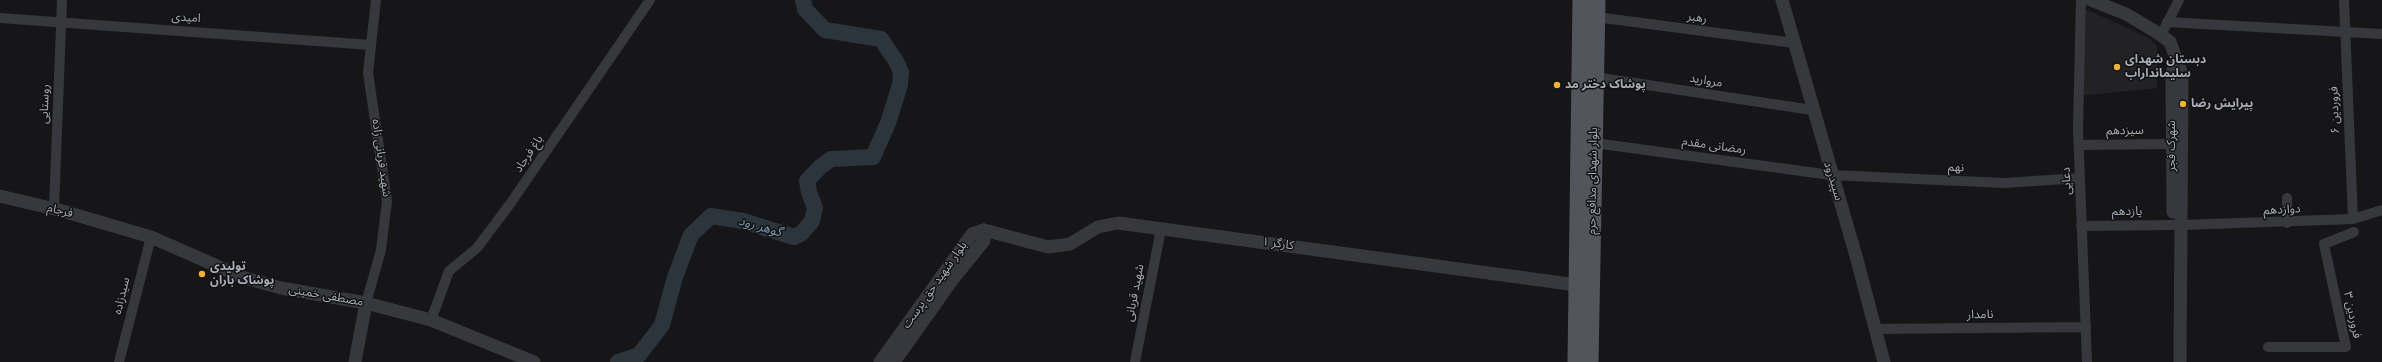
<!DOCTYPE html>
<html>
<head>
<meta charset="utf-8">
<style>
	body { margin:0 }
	canvas { display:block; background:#161618 }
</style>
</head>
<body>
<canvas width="2382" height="362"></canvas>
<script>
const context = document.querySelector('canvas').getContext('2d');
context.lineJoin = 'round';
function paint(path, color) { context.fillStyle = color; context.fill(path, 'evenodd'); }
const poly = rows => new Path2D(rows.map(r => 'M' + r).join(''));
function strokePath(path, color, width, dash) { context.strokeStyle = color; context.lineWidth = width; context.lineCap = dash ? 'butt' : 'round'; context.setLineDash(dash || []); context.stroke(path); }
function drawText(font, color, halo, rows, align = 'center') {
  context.font = font + ' "Varela Round","Noto Sans Arabic",sans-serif'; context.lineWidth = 3; context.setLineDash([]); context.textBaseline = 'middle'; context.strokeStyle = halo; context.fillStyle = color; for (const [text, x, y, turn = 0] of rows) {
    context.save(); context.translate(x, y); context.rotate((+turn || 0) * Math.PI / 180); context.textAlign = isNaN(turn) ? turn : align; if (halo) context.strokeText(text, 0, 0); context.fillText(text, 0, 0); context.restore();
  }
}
paint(poly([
	[2081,7,2151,39,2157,47,2157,88,2078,96]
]), '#222225');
strokePath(poly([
	[618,362,639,355,662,325,675,277,691,235,711,216,743,221,794,237,802,233,812,221,815,208,809,192,807,181,820,167,831,159,873,157,888,123,900,85,901,72,896,61,881,39,825,30,805,9,803,0]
]), '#2c353c', 16);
strokePath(poly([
	[2081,0,2078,129,2087,362],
	[2344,0,2353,219],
	[1596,17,1794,43],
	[0,18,371,45],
	[2167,22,2382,34],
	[2161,35,2179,0],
	[1595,77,1812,110],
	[1594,143,1831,175,2004,183,2080,178],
	[2079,145,2171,144],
	[2287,198,2287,223],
	[54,209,62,0],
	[2181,225,2353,219,2382,210],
	[2081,226,2173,225],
	[366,303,381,250,387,201,368,73,376,0],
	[431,320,449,271,477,248,510,204,650,0],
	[1875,329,2086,327],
	[2268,347,2346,347,2324,244,2354,232],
	[119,362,151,237],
	[1135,362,1161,229]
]), '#37383d', 10);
strokePath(poly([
	[1782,0,1856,256,1884,362],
	[2091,0,2126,14,2161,35,2170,42,2182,74,2180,362],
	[0,196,59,210,151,237,242,277,281,288,366,303,431,320,534,362],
	[2173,212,2172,73,2176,63],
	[984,230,1048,247,1070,244,1098,227,1118,223,1577,285],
	[355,362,366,303],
	[880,362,972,234,984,230],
	[894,362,953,279,984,241,984,230]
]), '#37383d', 13);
strokePath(poly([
	[1576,362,1581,0],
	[1590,362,1597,0]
]), '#53555c', 17);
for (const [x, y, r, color] of [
	[2117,67,4,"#f2b134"],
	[1557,85,4,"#f2b134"],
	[2183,104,4,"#f2b134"],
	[202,274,4,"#f2b134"]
]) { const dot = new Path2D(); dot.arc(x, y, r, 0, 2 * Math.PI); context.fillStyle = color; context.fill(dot); strokePath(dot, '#111113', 1.5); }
drawText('12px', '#a8adb8', '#111113', [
	["امیدی",186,18,4],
	["رهبر",1697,18,8],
	["مروارید",1706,81,9],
	["روستایی",45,104,-88],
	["فروردین ۶",2335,110,-92],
	["سیزدهم",2125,131,-1],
	["رمضانی مقدم",1714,146,8],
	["شهرک فجر",2172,146,-90],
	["باغ فرجاد",529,154,-56],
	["شهید قربانی زاده",381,158,82],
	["نهم",1956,168,2],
	["بلوار شهدای مدافع حرم",1593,181,-89],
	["سپیدرود",1833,181,73],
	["دعایی",2067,181,-92],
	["دوازدهم",2282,210,-3],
	["فرجام",60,211,14],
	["یازدهم",2127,212],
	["کارگر ۱",1278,244,8],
	["بلوار شهید حق پرست",935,285,-55],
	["شهید قربانی",1135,293,-79],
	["سیدزاده",122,296,-76],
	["مصطفی خمینی",326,296,10],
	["نامدار",1980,315,-1],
	["فروردین ۳",2352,315,78]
]);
drawText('bold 12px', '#a8adb8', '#111113', [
	["دبستان شهدای",2125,60],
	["سلیمانداراب",2125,74],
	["پوشاک دختر مد",1565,85],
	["پیرایش رضا",2191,104],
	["تولیدی",210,267],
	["پوشاک باران",210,281]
], 'left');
drawText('italic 13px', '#7f9bb3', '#111113', [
	["گوهر رود",760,227,16]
]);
</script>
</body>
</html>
